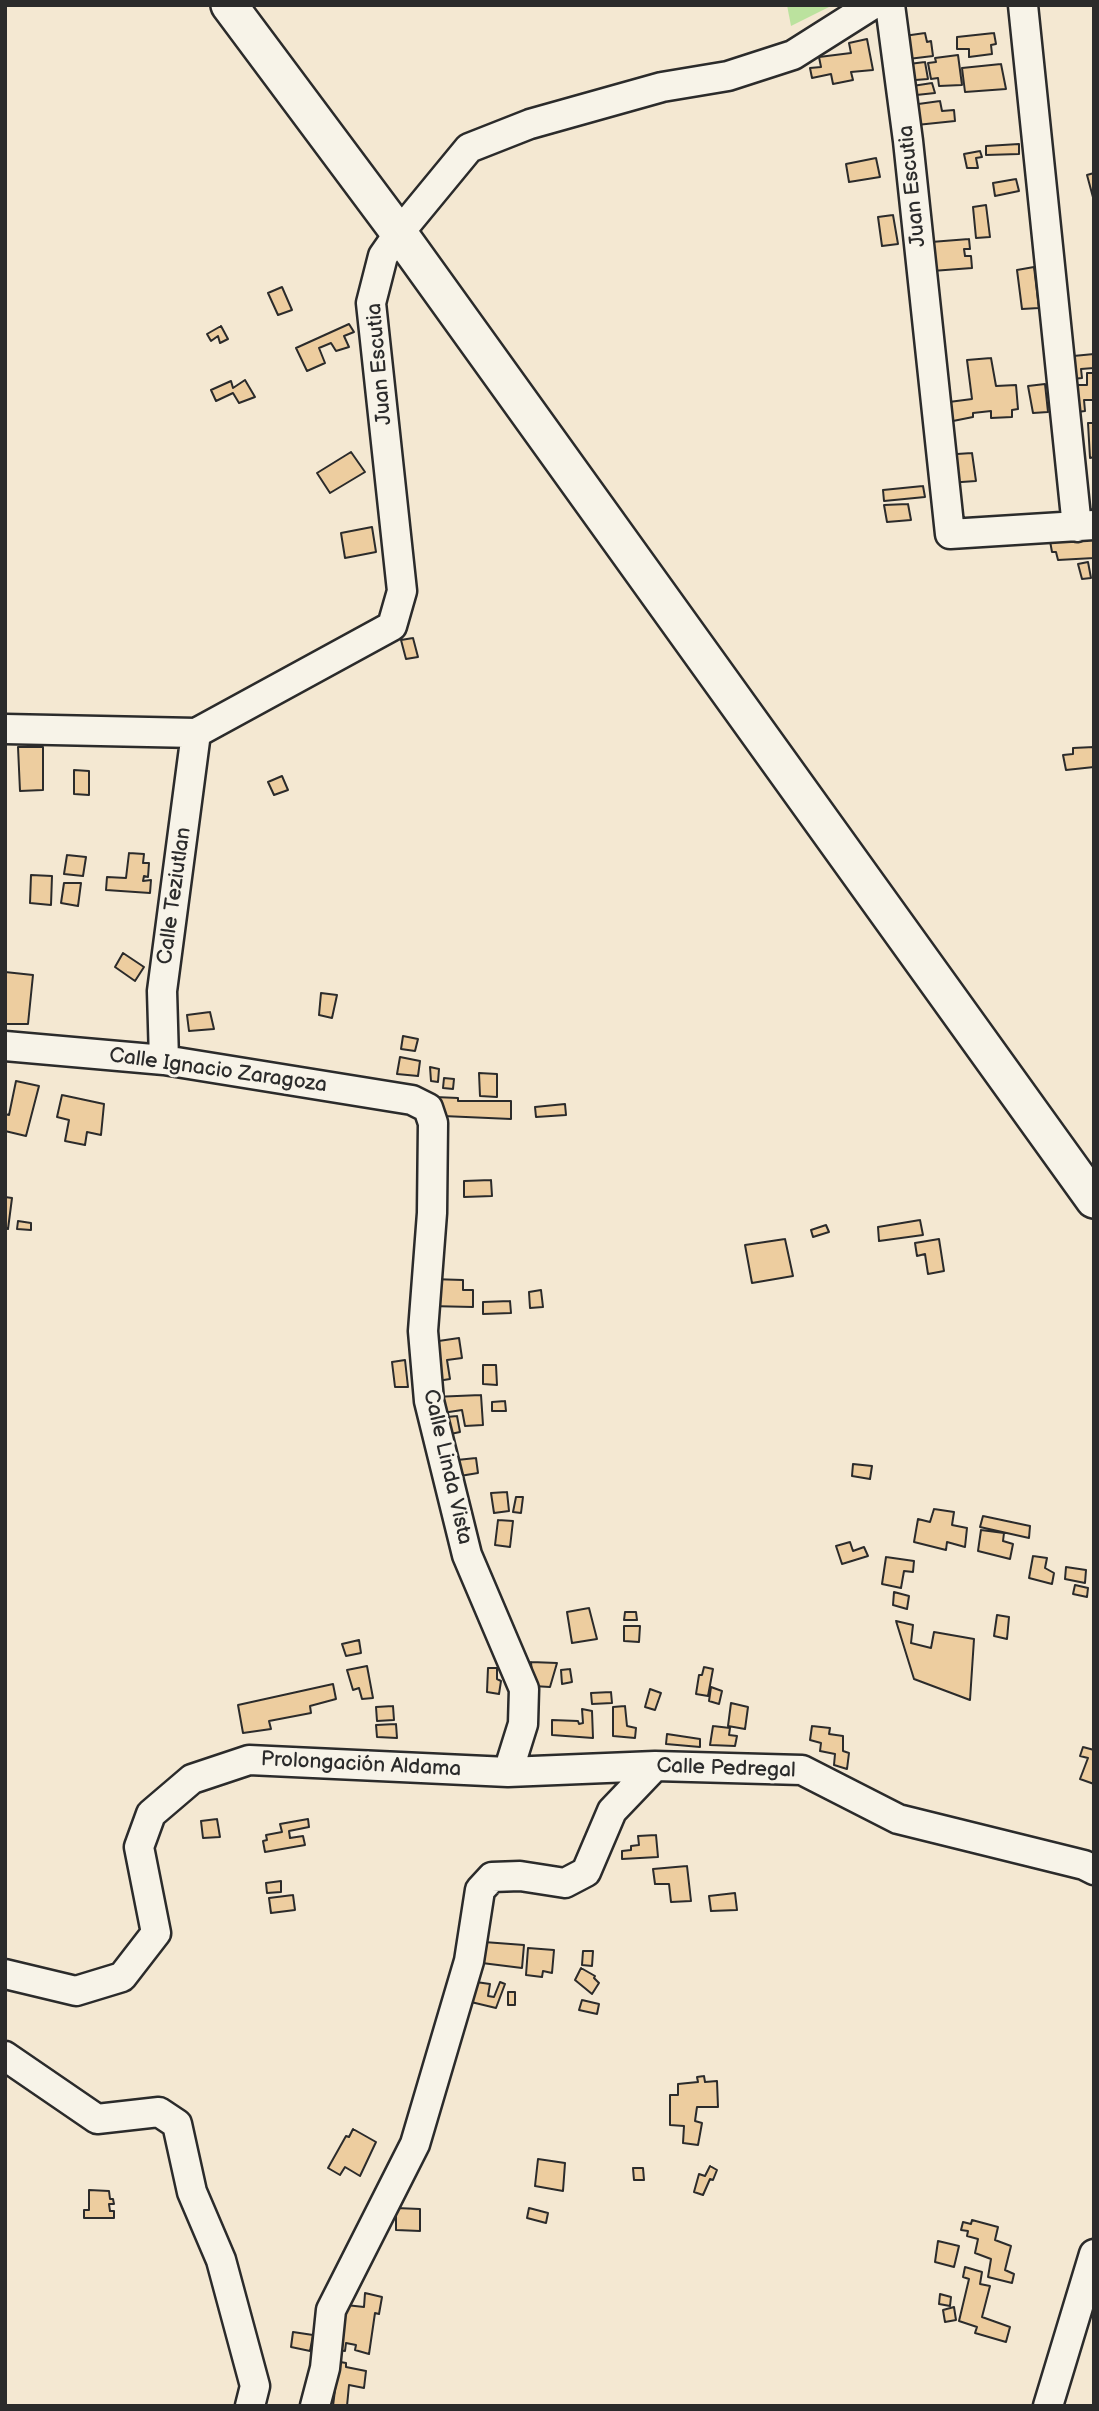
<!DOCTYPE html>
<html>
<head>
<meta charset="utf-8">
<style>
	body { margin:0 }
	#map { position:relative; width:1099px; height:2411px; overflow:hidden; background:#f4e8d2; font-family:"Balsamiq Sans",sans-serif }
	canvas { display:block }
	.frame { position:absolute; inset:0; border:7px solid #2b2b2b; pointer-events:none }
</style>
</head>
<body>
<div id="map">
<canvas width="1099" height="2411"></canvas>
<div class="frame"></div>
</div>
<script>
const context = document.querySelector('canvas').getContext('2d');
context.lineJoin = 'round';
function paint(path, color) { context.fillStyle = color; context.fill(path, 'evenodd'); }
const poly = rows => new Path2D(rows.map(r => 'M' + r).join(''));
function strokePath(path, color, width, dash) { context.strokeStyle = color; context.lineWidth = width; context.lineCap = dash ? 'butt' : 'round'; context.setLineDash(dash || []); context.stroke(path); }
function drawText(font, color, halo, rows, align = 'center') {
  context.font = font + ' "Balsamiq Sans",sans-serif'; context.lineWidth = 6; context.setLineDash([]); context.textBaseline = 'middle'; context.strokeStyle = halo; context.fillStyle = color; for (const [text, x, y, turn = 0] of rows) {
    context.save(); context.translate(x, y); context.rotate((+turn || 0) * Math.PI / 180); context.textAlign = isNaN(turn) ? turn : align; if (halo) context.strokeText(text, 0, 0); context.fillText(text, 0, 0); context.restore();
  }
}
paint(poly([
	[787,5,833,5,791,26]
]), '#bbe29e');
const building = poly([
	[925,33,927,42,931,41,933,56,900,60,897,37,925,33],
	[994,33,996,44,991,45,992,54,969,57,969,49,957,49,957,37,994,33],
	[867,39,873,70,851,72,853,80,833,84,831,74,812,78,810,68,821,67,819,57,851,53,849,43,867,39],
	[958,55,962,85,939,86,938,78,931,79,928,63,936,62,935,58,958,55],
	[925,62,928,79,903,81,901,65,925,62],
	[1001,64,1006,89,965,92,962,68,1001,64],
	[932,83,935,93,907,96,906,87,932,83],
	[940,101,942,111,954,110,955,121,907,126,904,106,940,101],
	[1019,144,1019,154,986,155,986,146,1019,144],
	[980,151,982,157,976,158,978,168,967,168,964,154,980,151],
	[876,158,880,177,849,182,846,164,876,158],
	[1094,173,1094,201,1087,175,1094,173],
	[1016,179,1019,191,995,196,993,183,1016,179],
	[986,205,990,237,976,238,973,207,986,205],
	[893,215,898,244,882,246,878,217,893,215],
	[969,239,970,249,964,249,965,256,971,256,972,268,932,271,931,242,969,239],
	[1034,267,1039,308,1022,309,1017,270,1034,267],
	[282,287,292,310,278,315,268,293,282,287],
	[349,324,354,332,344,336,349,347,336,351,331,343,319,348,325,363,307,371,296,348,349,324],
	[221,326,228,339,220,343,218,336,211,341,207,334,221,326],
	[1094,354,1094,368,1081,369,1082,378,1064,380,1063,357,1094,354],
	[991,358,996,386,1016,385,1018,409,1012,410,1012,417,991,418,991,411,973,413,973,417,943,423,949,402,972,399,967,360,991,358],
	[1087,373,1094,373,1094,400,1084,400,1085,411,1070,413,1067,385,1087,385,1087,373],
	[245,380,255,397,239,403,233,393,216,401,211,390,231,381,233,388,245,380],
	[1045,384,1048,412,1033,413,1028,386,1045,384],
	[1088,423,1094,423,1094,457,1090,458,1088,423],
	[351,452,365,472,330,493,317,473,351,452],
	[972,453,976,481,947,483,942,455,972,453],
	[923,486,925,497,884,501,883,490,923,486],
	[908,504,911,520,887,522,884,505,908,504],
	[372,527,376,552,345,558,341,533,372,527],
	[1094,534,1094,558,1058,560,1056,552,1052,552,1050,541,1094,534],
	[1088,562,1091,578,1082,579,1078,564,1088,562],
	[413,638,418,657,406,659,401,640,413,638],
	[18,747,43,747,43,790,20,791,18,747],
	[1094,747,1094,767,1066,770,1063,755,1073,754,1073,748,1094,747],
	[74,770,89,771,89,795,74,794,74,770],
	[282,776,288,790,274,795,268,782,282,776],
	[129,853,144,854,143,863,149,863,148,877,144,876,143,881,151,880,150,893,106,890,107,877,126,878,129,853],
	[67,855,86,857,83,876,64,874,67,855],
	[31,875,52,876,51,905,30,903,31,875],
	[64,883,81,883,78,906,61,903,64,883],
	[123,953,144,967,135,981,115,967,123,953],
	[5,972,33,975,28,1024,5,1024,5,972],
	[321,993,337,995,332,1018,319,1015,321,993],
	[210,1012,214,1029,189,1031,187,1015,210,1012],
	[403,1036,418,1039,415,1051,401,1049,403,1036],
	[400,1057,420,1061,418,1076,397,1074,400,1057],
	[430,1067,439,1069,438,1082,431,1081,430,1067],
	[479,1073,497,1074,497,1097,480,1096,479,1073],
	[444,1078,454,1079,453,1089,443,1088,444,1078],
	[16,1081,39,1086,26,1136,5,1131,5,1114,9,1115,16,1081],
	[62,1095,104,1104,101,1135,87,1132,85,1145,65,1141,69,1120,57,1117,62,1095],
	[435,1097,458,1098,458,1101,511,1101,511,1119,443,1116,435,1097],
	[565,1104,566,1115,536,1117,535,1107,565,1104],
	[491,1180,492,1196,464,1197,464,1181,491,1180],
	[5,1197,12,1198,8,1229,5,1228,5,1197],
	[920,1220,923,1235,879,1241,878,1227,920,1220],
	[18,1221,31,1223,31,1230,17,1229,18,1221],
	[826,1225,829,1232,813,1237,811,1230,826,1225],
	[785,1239,793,1276,752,1283,745,1245,785,1239],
	[939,1239,944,1271,928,1274,925,1254,917,1256,915,1243,939,1239],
	[431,1279,463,1280,463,1290,473,1290,473,1307,429,1306,431,1279],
	[541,1290,543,1307,530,1308,529,1292,541,1290],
	[510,1301,511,1313,483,1314,483,1302,510,1301],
	[459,1338,462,1358,447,1360,450,1379,431,1382,425,1343,459,1338],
	[405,1360,408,1387,395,1387,392,1362,405,1360],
	[483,1365,496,1365,497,1385,483,1384,483,1365],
	[481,1395,483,1425,465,1426,462,1410,436,1414,433,1397,481,1395],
	[505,1401,506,1411,492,1411,492,1402,505,1401],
	[457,1416,460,1432,441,1436,437,1418,457,1416],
	[476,1458,478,1473,460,1476,457,1460,476,1458],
	[853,1464,872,1466,870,1479,852,1476,853,1464],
	[507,1492,509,1511,494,1513,491,1493,507,1492],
	[516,1497,523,1497,521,1513,513,1512,516,1497],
	[934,1509,954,1512,952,1525,967,1528,965,1547,947,1542,946,1550,914,1542,918,1519,930,1522,934,1509],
	[983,1516,1030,1526,1029,1538,980,1527,983,1516],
	[498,1520,513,1521,510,1547,495,1545,498,1520],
	[981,1530,1004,1533,1003,1541,1013,1544,1010,1559,978,1551,981,1530],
	[850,1542,853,1551,864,1547,868,1556,842,1564,836,1546,850,1542],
	[1033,1556,1047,1558,1045,1568,1054,1573,1052,1584,1029,1578,1033,1556],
	[886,1557,914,1561,913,1572,904,1571,901,1588,882,1584,886,1557],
	[1066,1567,1086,1570,1085,1583,1065,1579,1066,1567],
	[1075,1585,1088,1588,1087,1597,1073,1594,1075,1585],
	[894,1592,909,1596,907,1609,893,1605,894,1592],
	[589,1608,597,1639,572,1643,567,1612,589,1608],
	[625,1612,636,1612,637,1620,624,1620,625,1612],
	[997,1615,1009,1617,1007,1639,994,1636,997,1615],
	[896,1621,913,1625,911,1643,931,1648,934,1632,974,1639,970,1700,914,1679,896,1621],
	[624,1626,640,1626,639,1642,624,1641,624,1626],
	[359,1640,361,1653,346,1656,342,1644,359,1640],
	[531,1662,557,1663,550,1687,533,1686,531,1662],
	[367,1666,373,1698,362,1699,359,1688,353,1690,347,1670,367,1666],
	[704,1667,713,1669,708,1696,696,1694,699,1675,702,1675,704,1667],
	[488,1668,497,1668,497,1679,501,1681,499,1694,487,1692,488,1668],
	[570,1669,572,1682,562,1684,561,1670,570,1669],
	[333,1684,336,1699,310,1706,311,1713,269,1721,271,1729,243,1733,238,1705,333,1684],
	[711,1687,722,1691,719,1704,709,1701,711,1687],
	[650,1689,661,1693,655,1710,645,1707,650,1689],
	[611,1692,612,1703,592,1704,591,1693,611,1692],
	[731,1703,748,1707,745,1729,728,1726,731,1703],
	[393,1706,394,1720,377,1721,376,1707,393,1706],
	[625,1706,627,1726,636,1728,635,1738,613,1736,613,1707,625,1706],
	[582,1709,592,1711,593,1738,552,1735,552,1720,578,1721,579,1724,583,1723,582,1709],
	[396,1724,397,1738,377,1737,376,1725,396,1724],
	[713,1726,730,1728,729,1735,737,1736,735,1746,710,1745,713,1726],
	[812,1726,830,1728,829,1734,843,1736,843,1751,849,1753,847,1769,834,1765,835,1754,820,1751,821,1743,810,1740,812,1726],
	[667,1734,700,1739,700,1747,666,1744,667,1734],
	[1083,1747,1094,1750,1094,1784,1080,1779,1088,1758,1080,1756,1083,1747],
	[217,1819,220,1837,203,1838,201,1821,217,1819],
	[308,1819,309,1827,289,1831,290,1838,303,1836,305,1845,265,1852,263,1841,267,1840,266,1835,282,1832,280,1824,308,1819],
	[656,1835,658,1857,622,1859,622,1851,631,1850,631,1846,639,1845,638,1836,656,1835],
	[687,1866,691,1901,671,1902,669,1884,655,1884,653,1869,687,1866],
	[281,1881,281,1892,267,1893,266,1883,281,1881],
	[735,1893,737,1910,711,1911,709,1896,735,1893],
	[293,1895,295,1910,271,1913,269,1898,293,1895],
	[484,1942,524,1945,522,1968,482,1963,484,1942],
	[528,1948,554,1950,552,1973,543,1971,542,1977,526,1975,528,1948],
	[583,1951,593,1951,592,1966,582,1965,583,1951],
	[581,1968,595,1976,594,1978,599,1983,592,1994,575,1980,581,1968],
	[476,1982,490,1984,488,1996,494,1997,500,1982,505,1984,496,2008,471,2002,476,1982],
	[508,1992,515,1992,515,2005,508,2005,508,1992],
	[582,2000,599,2004,597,2014,579,2010,582,2000],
	[704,2076,705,2082,717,2081,718,2107,697,2107,695,2121,702,2123,698,2145,683,2143,684,2126,670,2125,670,2095,678,2095,678,2084,698,2082,697,2077,704,2076],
	[353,2129,376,2142,360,2176,345,2167,340,2175,328,2168,346,2136,349,2137,353,2129],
	[538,2159,565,2163,563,2191,535,2186,538,2159],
	[710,2166,717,2170,713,2180,710,2179,703,2195,694,2192,699,2174,705,2176,710,2166],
	[633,2168,643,2168,644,2180,634,2180,633,2168],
	[89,2190,109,2191,110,2199,113,2199,114,2204,109,2204,110,2211,114,2211,114,2218,84,2218,84,2210,89,2210,89,2190],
	[396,2208,420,2209,420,2231,396,2230,396,2208],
	[529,2208,548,2213,546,2223,527,2218,529,2208],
	[972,2220,998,2227,995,2240,1011,2246,1005,2270,1014,2274,1012,2283,988,2277,991,2259,975,2253,978,2239,967,2236,968,2231,961,2230,963,2222,971,2224,972,2220],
	[938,2241,959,2246,954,2267,935,2262,938,2241],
	[965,2267,982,2272,980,2284,990,2286,982,2317,1010,2327,1006,2342,975,2333,977,2327,959,2321,969,2279,963,2277,965,2267],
	[365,2293,382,2297,379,2314,375,2313,369,2354,355,2350,356,2345,346,2343,345,2351,329,2349,337,2304,364,2307,365,2293],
	[940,2294,951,2297,950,2306,939,2304,940,2294],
	[954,2307,956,2320,945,2322,943,2310,954,2307],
	[293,2332,313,2335,310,2351,291,2347,293,2332],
	[329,2360,346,2363,346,2367,366,2371,364,2388,349,2385,347,2406,333,2406,336,2382,327,2381,329,2360]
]);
paint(building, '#edcd9f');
strokePath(building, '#2b2b2b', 2);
const minor = poly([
	[890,5,908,141,950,534,1094,525],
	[1023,5,1077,527],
	[5,729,196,733,392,626,402,591,371,303,383,256,399,233,469,148,530,124,662,87,728,76,793,55,872,5],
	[5,1046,164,1060,412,1100,428,1108,433,1123,432,1213,423,1331,429,1401,467,1555,524,1689,523,1724,508,1772],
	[164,1060,162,991,196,733],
	[5,1974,76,1991,122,1977,156,1933,139,1847,151,1814,192,1779,249,1760,508,1772,655,1766,802,1770,898,1819,1084,1865,1094,1870],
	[5,2056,97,2119,159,2112,177,2124,192,2192,221,2260,255,2386,250,2406],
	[315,2406,325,2368,331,2310,415,2144,469,1961,480,1890,492,1877,520,1876,565,1883,586,1872,612,1811,655,1766],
	[1048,2406,1094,2254]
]);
const major = poly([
	[229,5,399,233,1094,1200]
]);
strokePath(minor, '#2b2b2b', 33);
strokePath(major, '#2b2b2b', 40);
strokePath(minor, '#f7f3e8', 28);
strokePath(major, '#f7f3e8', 35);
drawText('21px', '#2b2b2b', '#f7f3e8', [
	["Juan Escutia",913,186,-96],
	["Juan Escutia",380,364,-95],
	["Calle Teziutlan",175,896,-82],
	["Calle Ignacio Zaragoza",218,1071,8],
	["Calle Linda Vista",447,1467,77],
	["Prolongación Aldama",361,1765,3],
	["Calle Pedregal",726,1769,2]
]);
</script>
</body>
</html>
